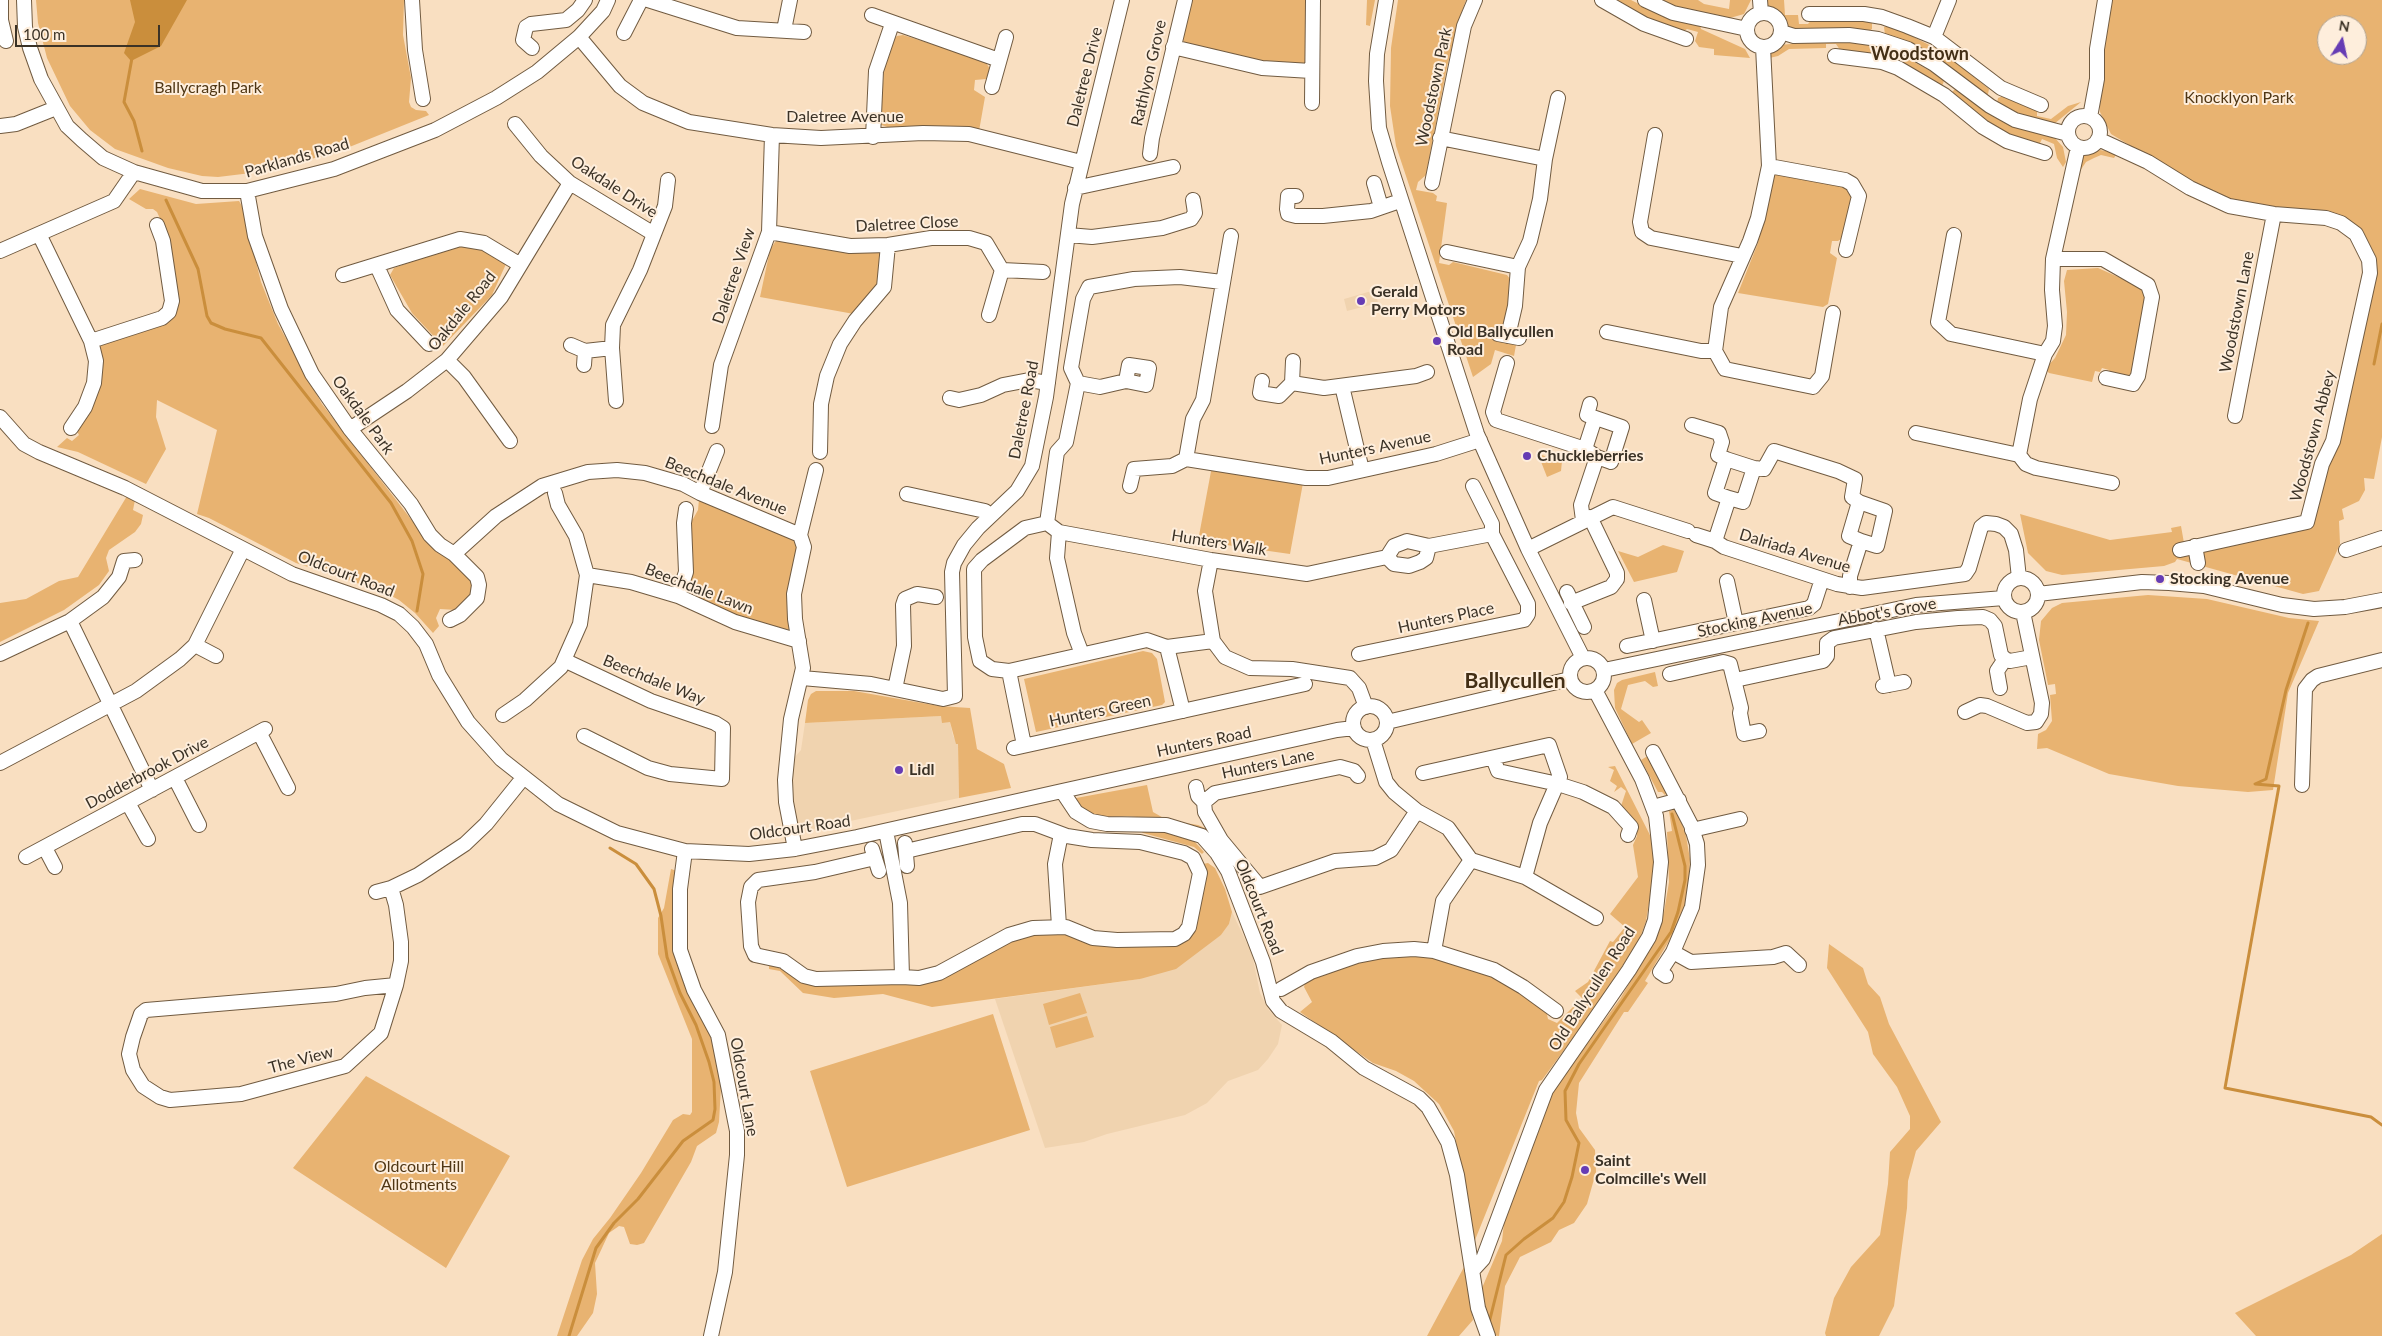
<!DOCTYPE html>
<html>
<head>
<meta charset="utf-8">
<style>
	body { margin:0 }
	#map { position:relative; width:2382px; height:1336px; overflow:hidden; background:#f9dfc1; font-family:Lato,sans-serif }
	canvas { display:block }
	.north { position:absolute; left:2317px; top:15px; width:50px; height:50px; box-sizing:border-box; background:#feeedc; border:1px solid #b0a393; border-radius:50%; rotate:10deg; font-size:14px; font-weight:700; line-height:20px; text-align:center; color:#3b3226 }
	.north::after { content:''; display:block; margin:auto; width:18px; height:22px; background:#663cb4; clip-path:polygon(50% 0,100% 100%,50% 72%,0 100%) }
	.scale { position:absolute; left:15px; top:25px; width:145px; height:22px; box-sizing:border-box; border:2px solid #3b3226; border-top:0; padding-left:6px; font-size:15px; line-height:18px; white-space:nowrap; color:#3b3226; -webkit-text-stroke:4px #feeedc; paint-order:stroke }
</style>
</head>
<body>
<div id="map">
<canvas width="2382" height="1336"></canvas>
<div class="north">N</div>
<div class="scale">100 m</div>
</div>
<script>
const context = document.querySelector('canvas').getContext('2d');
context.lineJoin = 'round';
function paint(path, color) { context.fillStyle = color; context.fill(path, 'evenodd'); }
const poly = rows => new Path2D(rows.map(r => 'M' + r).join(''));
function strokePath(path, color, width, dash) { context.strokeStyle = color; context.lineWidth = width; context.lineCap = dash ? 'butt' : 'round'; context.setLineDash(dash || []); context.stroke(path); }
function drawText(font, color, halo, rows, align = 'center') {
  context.font = font + ' Lato,sans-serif'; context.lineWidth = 4; context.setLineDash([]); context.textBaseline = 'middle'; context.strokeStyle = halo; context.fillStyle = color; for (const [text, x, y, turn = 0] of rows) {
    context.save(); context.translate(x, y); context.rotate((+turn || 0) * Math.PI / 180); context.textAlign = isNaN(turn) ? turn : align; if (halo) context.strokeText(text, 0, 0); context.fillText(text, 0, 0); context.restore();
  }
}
paint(poly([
	[1375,290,1378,303,1347,311,1344,299],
	[941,716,950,722,953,736,958,744,959,798,803,831,798,828,793,805,792,766,794,758,801,750,805,723],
	[1232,912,1252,954,1260,993,1268,1009,1282,1025,1278,1044,1268,1059,1258,1070,1228,1081,1207,1103,1185,1115,1107,1134,1084,1142,1045,1148,995,999,1140,979,1221,935,1229,924]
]), '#f0d3af');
paint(poly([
	[36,0,404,0,403,35,411,78,409,102,411,107,416,110,426,111,429,115,332,154,251,173,218,177,202,176,168,168,115,149,90,130,70,106,47,58,38,23],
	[1192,0,1309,0,1308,62,1302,66,1292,68,1184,45,1183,37],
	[1367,0,1375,0,1370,26,1366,25],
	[1398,0,1466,0,1458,22,1447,67,1426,175,1418,182,1416,190,1433,193,1437,196,1436,201,1447,203,1439,263,1449,265,1453,262,1507,275,1510,279,1512,284,1505,328,1497,341,1516,345,1514,356,1495,350,1491,364,1473,377,1396,146,1390,106,1391,48],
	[1608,0,1631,0,1645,7,1700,25,1701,29,1745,49,1750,58,1714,55,1714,49,1699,47,1695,41,1698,32,1687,29,1681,33],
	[1657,0,1698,0,1704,4,1729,9,1730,0,1751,0,1744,14,1730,18,1700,14],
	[1763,0,1784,0,1785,15,1798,15,1799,24,1808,24,1812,19,1869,20,1872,23,1872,29,1869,31,1843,28,1798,30,1788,28],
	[2111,0,2382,0,2382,437,2374,479,2364,478,2365,490,2359,501,2342,509,2344,519,2339,521,2340,544,2319,591,2303,594,2177,559,2175,562,2164,566,2062,575,2046,571,2028,553,2020,514,2110,540,2172,532,2171,528,2181,526,2184,543,2203,556,2204,551,2307,527,2372,258,2330,213,2262,206,2229,200,2204,190,2111,134,2100,112,2100,101,2103,75,2102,41],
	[2327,25,2357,25,2357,55,2327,55],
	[1890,25,1943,52,1989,89,1988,94,1986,95,1885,35,1884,27],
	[903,35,985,61,990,69,986,79,975,80,974,90,985,97,979,131,890,128,879,124,885,63,892,41,897,36],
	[1839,40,1874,45,1894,51,1941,77,1944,80,1943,84,1941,86,1840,50,1836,44,1826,44,1826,48,1789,49,1778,56,1765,59,1770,50,1779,45],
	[1956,88,2003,122,2027,131,2054,137,2063,147,2066,162,2063,167,2057,158,2054,144,2042,139,2039,145,2031,144,1982,122,1950,94],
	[2003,96,2034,109,2037,111,2037,116,2051,119,2068,106,2081,102,2054,124,2020,116,1997,103,1998,98],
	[2100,150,2117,153,2114,158,2101,155,2094,158,2086,162,2080,171,2075,170,2084,156],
	[1774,173,1836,183,1848,188,1851,192,1852,199,1844,237,1838,241,1832,241,1830,253,1837,258,1828,304,1823,307,1738,293,1758,243,1761,223],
	[140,189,196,204,239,201,242,206,261,282,278,324,322,404,427,540,466,572,473,583,470,599,456,610,440,609,436,618,439,626,433,633,415,613,399,600,384,592,296,563,209,518,197,514,217,430,157,400,156,417,166,449,146,484,78,452,57,447,67,438,72,441,79,435,76,429,96,349,101,340,166,320,163,225,157,212,153,209,146,209,129,199],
	[781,239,815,247,877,252,881,254,878,288,854,314,760,297,770,250,775,242],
	[457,245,486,249,506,264,492,295,443,346,412,313,390,275,394,268],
	[2098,268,2143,288,2146,305,2133,371,2127,377,2111,374,2109,370,2102,368,2100,372,2095,371,2092,382,2049,373,2045,369,2055,358,2066,335,2067,312,2064,281,2067,270],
	[1538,454,1562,461,1561,471,1547,477],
	[1212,466,1303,483,1290,554,1198,541],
	[127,496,135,500,133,510,143,515,141,524,135,532,109,550,106,558,109,571,99,585,64,610,0,642,0,603,26,599,59,581,78,577],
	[699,499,796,536,799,544,791,582,789,629,785,630,737,616,690,596,687,592,687,522,693,519,698,510],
	[1663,545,1684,551,1677,572,1634,582,1618,551,1638,557],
	[2148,595,2207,599,2289,618,2319,621,2288,693,2273,790,2248,792,2178,786,2109,774,2047,748,2037,749,2038,734,2046,730,2052,721,2050,695,2056,694,2055,684,2048,685,2039,640,2041,621,2052,608,2062,603],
	[1143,651,1152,653,1157,659,1165,702,1162,705,1036,732,1024,679],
	[1655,672,1658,686,1653,687,1645,681,1628,685,1621,709,1639,722,1642,720,1651,733,1632,744,1615,708,1614,690,1617,683,1622,680],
	[816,691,854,691,939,706,970,708,977,749,1004,764,1011,788,959,798,958,744,956,744,950,722,942,723,941,716,805,723,808,700,811,694],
	[1646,757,1649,757,1667,793,1665,795,1662,792,1658,792,1641,760],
	[1615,766,1654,843,1655,868,1646,921,1640,938,1603,997,1542,1080,1539,1081,1475,1240,1454,1131,1439,1104,1414,1081,1396,1071,1373,1063,1300,1012,1312,1002,1304,987,1306,980,1349,963,1397,956,1430,956,1477,969,1508,984,1546,1010,1548,1019,1557,1023,1582,998,1575,991,1588,982,1610,941,1613,942,1625,927,1610,914,1638,877,1633,845,1637,836,1637,825,1621,806,1626,791,1621,787,1614,792,1617,786,1610,781,1614,770,1608,767],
	[1147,785,1153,812,1167,820,1198,825,1207,829,1214,840,1157,819,1127,816,1100,817,1084,812,1075,801,1076,798],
	[1677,809,1686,836,1690,859,1689,883,1685,906,1675,931,1645,981,1648,983,1628,1012,1624,1012,1579,1083,1576,1113,1579,1128,1595,1150,1596,1172,1587,1204,1574,1223,1559,1230,1551,1242,1520,1257,1505,1286,1499,1336,1491,1335,1483,1306,1482,1288,1502,1241,1504,1223,1551,1093,1620,999,1654,941,1664,912,1669,882,1667,832,1672,831,1669,811],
	[1136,827,1185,836,1195,842,1204,852,1202,854,1194,847,1143,833],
	[1208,863,1215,868,1225,889,1232,912,1229,924,1221,935,1176,969,1140,979,932,1007,883,994,834,998,803,993,780,971,769,969,769,965,782,969,923,983,1009,941,1044,931,1179,942,1203,864],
	[671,869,677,871,672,938,678,966,715,1044,722,1069,719,1122,716,1133,697,1146,691,1162,644,1243,637,1245,630,1244,624,1227,619,1226,609,1233,595,1263,597,1294,593,1313,577,1336,557,1336,582,1260,593,1239,610,1218,641,1173,673,1120,683,1114,690,1115,692,1112,692,1039,658,954,658,918,664,908],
	[1829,944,1863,968,1868,984,1880,997,1889,1024,1941,1122,1916,1151,1908,1181,1907,1208,1894,1306,1879,1336,1826,1336,1825,1333,1834,1298,1851,1267,1880,1235,1888,1184,1890,1152,1910,1129,1910,1116,1897,1087,1873,1054,1868,1032,1827,968],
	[1080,993,1087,1013,1049,1025,1043,1004],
	[993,1014,1030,1130,847,1187,810,1071],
	[1087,1016,1094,1037,1056,1048,1050,1027],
	[366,1076,510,1156,446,1268,293,1168],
	[2382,1234,2382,1336,2256,1336,2235,1313,2351,1255],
	[1464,1267,1473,1320,1459,1336,1427,1336]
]), '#e8b371');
paint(poly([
	[130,0,187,0,161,46,131,61,124,53,135,22]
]), '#ca8e3c');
strokePath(poly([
	[132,58,124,102,134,121,142,151],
	[166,200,198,269,207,316,211,323,225,329,261,338,391,503,412,541,423,574,417,611],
	[2374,364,2382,324],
	[2308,623,2286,690,2266,779,2255,784,2279,786,2225,1088,2371,1117,2382,1125],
	[1489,1323,1506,1255,1524,1239,1553,1218,1564,1202,1572,1177,1579,1143,1566,1120,1565,1091,1579,1064,1671,932,1678,912,1685,880,1685,866,1672,814],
	[569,1336,596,1248,614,1223,638,1199,683,1141,713,1120,715,1109,714,1082,709,1062,696,1025,680,993,667,957,661,916,654,889,636,864,610,848]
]), '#ca8e3c', 3);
const minor = poly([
	[1,0,1,20,6,41],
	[24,0,25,27,30,48,41,79,67,126,82,140,103,158,134,172,202,191,247,191,334,169,435,130,496,98,537,72,579,37,603,11,608,0],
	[412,0,415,50,423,99],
	[648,0,737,28,804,32],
	[1386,0,1377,54,1376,81,1379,128,1389,162,1477,434,1528,549,1583,658],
	[1602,0,1644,24,1686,39],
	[1645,0,1673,13,1747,29],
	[1760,0,1761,13],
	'1747 30a17 17 0 1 1 34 0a17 17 0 1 1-34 0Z',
	[1809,14,1864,14,1882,17,1907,26,1934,37,2001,88,2041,105],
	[872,15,999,60],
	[784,30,790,0],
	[1781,32,1794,36,1849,35,1878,39,1908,49,1934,64,1990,106,2015,120,2068,134],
	[624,33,641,0],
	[579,37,620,86,643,103,689,122,772,135,821,138,923,133,969,134,1081,162],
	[1934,37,1949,0],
	[1173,47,1262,68,1311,71],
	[532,48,523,40,526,27,531,24,566,20,578,10,585,0],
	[1835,56,1882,62,1898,68,1944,95,1983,127,2007,141,2045,153],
	[992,87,1006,37],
	[1312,103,1313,0],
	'2068 132a16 16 0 1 1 32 0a16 16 0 1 1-32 0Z',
	[2090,117,2097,79,2097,49,2105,0],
	[515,124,541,156,570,183,654,234],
	[0,126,16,124,56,108],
	[1655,135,1640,222,1642,232,1651,238,1742,256],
	[873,137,876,71,892,24],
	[1440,138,1545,159],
	[2098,139,2148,162,2190,188,2229,206,2274,214,2326,218,2341,223,2356,234,2369,260,2370,273,2333,441,2322,464,2307,522,2180,550],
	[1150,154,1152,138,1185,0],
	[1769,166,1845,180,1852,184,1859,196,1846,250],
	[1374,183,1381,207],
	[1432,183,1464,26,1475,0],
	[1075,188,1173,167],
	[247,191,255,236,281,309,312,374,350,429,411,504,430,535,440,545,454,554,477,577,479,585,477,598,460,615,450,620],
	[1296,196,1288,196,1287,209,1288,214,1296,216,1323,216,1371,211,1400,201],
	[769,232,850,246,888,245,931,238,969,238,986,243,1002,270,1043,272],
	[39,234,91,341,96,361,94,383,85,407,71,428],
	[1068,235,1092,237,1162,228,1191,219,1195,213,1193,200],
	[1954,235,1938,322,1951,334,2045,354],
	[0,251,114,201,134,172],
	[1447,252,1518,267],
	[2053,259,2103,259,2148,285,2152,297,2138,376,2133,384,2106,378],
	[377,266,397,310,429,344],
	[343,275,460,239,484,243,519,264],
	[989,315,1002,270],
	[1607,332,1701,351,1715,351,1725,369,1813,387,1822,376,1833,313],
	[1498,334,1519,338],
	[1508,336,1515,306,1518,267,1530,241,1540,199,1545,159,1558,98],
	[91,341,162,318,169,312,172,301,163,241,157,225],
	[571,345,585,351,584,365],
	[585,351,612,348],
	[1715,351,1721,307,1750,241,1758,218,1769,166,1763,47],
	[447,360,464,377,510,441],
	[1507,363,1493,412,1496,420,1585,449,1597,457,1581,505,1583,520],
	[1129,365,1149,368,1146,385,1126,381,1129,365],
	[1262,381,1260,393,1279,396,1292,383,1293,361],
	[1078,383,1100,387,1126,381],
	[1292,383,1324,388,1416,376,1427,372],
	[1342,386,1362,470],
	[950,398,959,400,981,395,1003,385,1029,380,1048,383],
	[616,401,612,348,613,325,640,270,665,206,668,180],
	[1590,404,1587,415,1622,427,1611,462,1597,457],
	[2235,416,2274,214],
	[0,417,24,444,39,452,125,488,292,574,381,605,399,614,413,627,426,644,439,675,468,722,501,759,558,804,617,833,685,851,749,854,795,849,857,837,1062,791,1076,812,1091,821,1107,824,1166,825,1202,836,1217,853,1228,871,1263,962,1273,1001,1281,1011,1331,1041,1364,1068,1419,1098,1428,1107,1439,1126,1448,1142,1457,1175,1478,1308,1488,1336],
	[1692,425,1719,433,1722,442,1718,455,1726,459],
	[712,426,721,365,769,232,772,135],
	[350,429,407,391,447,360,501,297,570,183],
	[1916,433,2019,455,2026,464,2036,468,2112,483],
	[1585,449,1595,418],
	[820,452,821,404,827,376,840,344,855,321,884,287,888,245],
	[2019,455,2030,399,2045,354,2053,341,2055,326,2052,290,2053,259,2078,147],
	[1186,459,1193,419,1203,400,1231,236],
	[1754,468,1764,469,1774,451,1838,471,1855,479,1852,497,1859,502],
	[1130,486,1134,469,1172,466,1186,459,1306,478,1328,478,1436,454,1480,440],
	[700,493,717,451],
	[907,494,985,511,990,516],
	[1047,523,1059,532,1211,560,1307,574,1387,557,1394,546,1407,541,1429,546,1426,558,1420,562,1409,566,1394,564,1387,557],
	[1047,523,1025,528,982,560,974,569,975,637,980,661,992,669,1009,671,1147,640,1167,647,1213,641],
	[1047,523,1057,452,1066,442,1078,383,1071,368,1083,299,1089,287,1134,279,1180,277,1222,282],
	[1059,532,1057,558,1074,633,1082,654],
	[1696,535,1715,541,1724,547,1837,584,1862,588,1965,574,1969,568,1981,527,1986,523,1996,524,2004,527,2011,534,2016,550,2019,578],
	[1715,541,1729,498,1715,493,1726,459,1754,468,1743,502,1729,498],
	[1429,546,1492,534],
	[2195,546,2198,563],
	[1528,549,1613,507,1688,531],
	[2346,550,2382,538],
	[454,554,496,516,542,486,588,472,617,470,645,473,683,484,700,493,800,535],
	[1211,560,1205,591,1213,641,1225,657,1250,668,1292,669,1350,678,1359,688,1366,707],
	[587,575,631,582,678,596,735,622,799,641],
	'2004 595a17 17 0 1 1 34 0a17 17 0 1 1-34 0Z',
	[1727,581,1736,623],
	[1850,587,1850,576,1861,541,1849,536,1859,502,1885,511,1877,546,1861,541],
	[1567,592,1584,627],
	[2038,594,2142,582,2169,583,2204,586,2282,605,2314,609,2345,607,2382,600],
	[678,596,686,572,684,523,686,509],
	[1644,600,1653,641],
	[1571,603,1611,587,1617,579,1617,573,1590,517],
	[70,621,152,790],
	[1876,629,1889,685],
	[195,645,216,656],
	[1627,646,1809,608,1814,604,1822,579],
	[1167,647,1183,711],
	[0,654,70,621,103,597,119,577,124,561,135,560],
	[1359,654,1524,620,1528,614,1528,604,1492,534,1492,524,1473,486],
	'1570 675a17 17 0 1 1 34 0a17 17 0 1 1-34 0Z',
	[566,661,651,701,715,723,723,728,722,779,670,774,648,768,584,736],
	[1604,670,1916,605,2004,598],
	[1009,671,1024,745],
	[1670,674,1723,662,1730,664,1741,708,1740,713,1744,734,1759,731],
	[802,678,871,684,943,699,955,696,952,572,954,563,964,545,978,528,1017,491,1032,466,1046,397,1072,204,1122,0],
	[1735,680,1823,661,1827,656,1827,643,1834,638,1916,622,1958,618,1983,617,1990,620,1995,626,2001,655,2005,659],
	[1883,686,1904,682],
	[2000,688,1997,671,2005,659,2010,661,2032,657],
	[895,689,904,646,903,605,905,599,917,594,936,597],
	'1353 723a17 17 0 1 1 34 0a17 17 0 1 1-34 0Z',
	[1965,712,1980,705,1987,706,2027,723,2036,722,2041,714,2042,703,2023,612],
	[503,715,525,700,561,667,580,624,587,575,576,536,558,505,555,493],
	[1387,722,1570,679],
	[259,732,288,788],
	[1373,740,1386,782,1394,792,1417,811,1448,828,1471,860,1525,877,1596,918],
	[1014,748,1305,684],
	[1653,752,1691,825,1697,844,1698,865,1692,907,1673,952,1660,972,1666,976],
	[1493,758,1498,771,1558,784,1583,792,1613,807,1631,827,1628,835],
	[0,763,136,691,180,659,195,645,243,549],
	[1423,773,1549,745,1560,777,1540,823,1525,877],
	[1358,776,1354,771,1340,767,1215,793,1204,802,1205,812,1221,840,1260,887,1335,861,1375,858,1391,850,1417,811],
	[175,778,199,825],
	[2302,785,2305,689,2312,680,2318,676,2382,660],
	[1196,787,1198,796,1204,802],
	[1062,791,1337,730,1354,728],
	[128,803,148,839],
	[1653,807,1679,800],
	[1692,830,1740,819],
	[886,831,900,903,902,977,919,978,939,973,1009,935,1033,928,1066,927,1093,938,1117,940,1175,939,1184,934,1189,927,1200,873,1193,858,1184,853,1140,842,1092,840,1067,836,1035,824,1022,824,906,851],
	[905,843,907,866],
	[45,848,55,867],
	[795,849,786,802,785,780,791,719,803,668,795,619,794,594,804,547,800,535,816,470],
	[872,849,879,871],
	[685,851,680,889,680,950,694,990,718,1035,737,1131,737,1155,725,1272,711,1336],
	[26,857,265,729],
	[875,858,815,872,758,880,751,887,748,902,751,946,755,955,783,961,804,976,816,979,902,977],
	[376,892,391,888],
	[1059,926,1055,864,1061,834],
	[1434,951,1443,901,1471,860],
	[1673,952,1691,962,1773,957,1786,953,1799,965],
	[396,985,365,988,336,994,146,1010,141,1014,133,1037,129,1054,133,1070,143,1086,160,1097,170,1100,241,1094,345,1066,381,1033,396,985,401,961,401,942,396,905,391,888,418,875,465,844,486,824,523,778],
	[1281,989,1311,972,1357,956,1383,951,1414,949,1434,951,1494,970,1523,987,1556,1011],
	[1472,1271,1483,1259,1546,1090,1629,970,1649,937,1655,920,1661,862,1656,816,1642,779,1595,690]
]);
strokePath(minor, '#715b41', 16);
strokePath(minor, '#fff', 14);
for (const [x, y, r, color] of [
	[1361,301,5,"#663cb4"],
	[1437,341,5,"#663cb4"],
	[1527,456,5,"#663cb4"],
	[2160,579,5,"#663cb4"],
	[899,770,5,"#663cb4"],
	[1585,1170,5,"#663cb4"]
]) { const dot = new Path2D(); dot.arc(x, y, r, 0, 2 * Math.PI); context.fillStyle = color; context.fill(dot); strokePath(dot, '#feeedc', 2); }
drawText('16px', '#3b3226', '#feeedc', [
	["Rathlyon Grove",1149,73,-77],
	["Daletree Drive",1085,77,-76],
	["Woodstown Park",1434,87,-78],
	["Daletree Avenue",845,117],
	["Parklands Road",297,158,-16],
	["Oakdale Drive",614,187,33],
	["Daletree Close",907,224,-3],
	["Daletree View",734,276,-71],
	["Oakdale Road",462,311,-51],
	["Woodstown Lane",2237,312,-79],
	["Daletree Road",1024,410,-79],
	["Oakdale Park",363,415,54],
	["Woodstown Abbey",2313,436,-75],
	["Hunters Avenue",1375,448,-12],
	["Beechdale Avenue",726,486,22],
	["Hunters Walk",1219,543,9],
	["Dalriada Avenue",1795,551,17],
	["Oldcourt Road",346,574,21],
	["Beechdale Lawn",699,589,21],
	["Abbot's Grove",1887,612,-10],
	["Hunters Place",1446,618,-12],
	["Stocking Avenue",1755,620,-12],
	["Beechdale Way",654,680,22],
	["Hunters Green",1100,711,-12],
	["Hunters Road",1204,742,-12],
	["Hunters Lane",1268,764,-12],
	["Dodderbrook Drive",147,773,-28],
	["Oldcourt Road",800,828,-8],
	["Oldcourt Road",1259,907,68],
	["Old Ballycullen Road",1592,989,-57],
	["The View",301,1060,-15],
	["Oldcourt Lane",744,1087,80]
]);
drawText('16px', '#4f3614', '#feeedc', [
	["Ballycragh Park",208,88],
	["Knocklyon Park",2239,98],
	["Oldcourt Hill",419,1167],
	["Allotments",419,1185]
]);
drawText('bold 16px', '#3b3226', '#feeedc', [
	["Gerald",1371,292],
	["Perry Motors",1371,310],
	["Old Ballycullen",1447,332],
	["Road",1447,350],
	["Chuckleberries",1537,456],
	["Stocking Avenue",2170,579],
	["Lidl",909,770],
	["Saint",1595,1161],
	["Colmcille's Well",1595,1179]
], 'left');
drawText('bold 18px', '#432f16', '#feeedc', [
	["Woodstown",1920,54]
]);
drawText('bold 21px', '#432f16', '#feeedc', [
	["Ballycullen",1515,681]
]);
</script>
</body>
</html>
